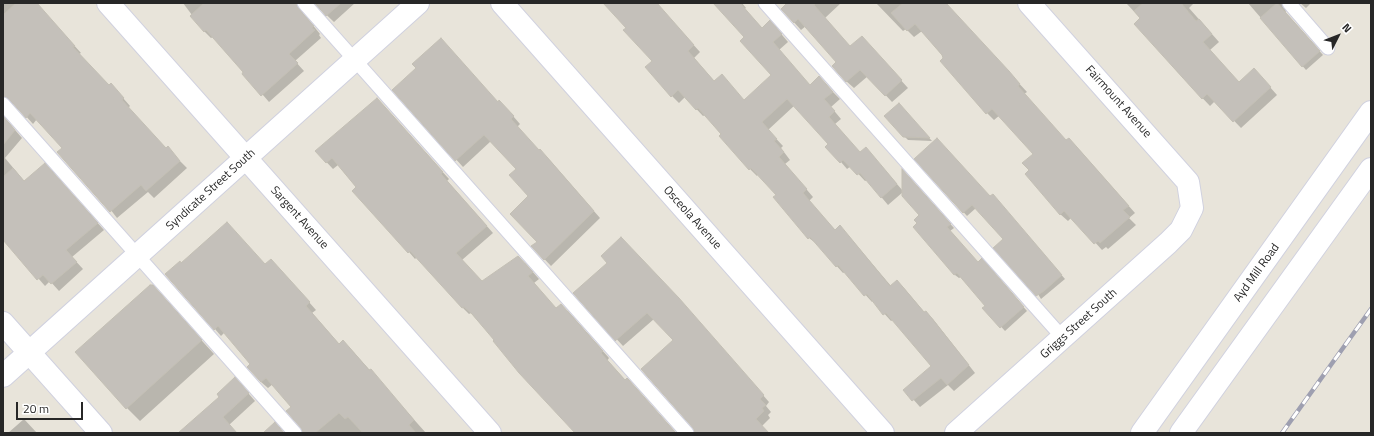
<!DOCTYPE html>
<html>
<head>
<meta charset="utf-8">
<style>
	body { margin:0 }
	#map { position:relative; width:1374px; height:436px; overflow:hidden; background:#e8e4da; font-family:"Titillium Web",sans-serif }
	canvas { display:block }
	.frame { position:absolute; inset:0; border:4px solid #272727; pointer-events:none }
	.north { position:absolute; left:1318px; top:16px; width:40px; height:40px; -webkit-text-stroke:3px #fff; paint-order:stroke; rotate:48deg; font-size:11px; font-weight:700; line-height:16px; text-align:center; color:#272727 }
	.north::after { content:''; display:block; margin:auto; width:14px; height:18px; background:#272727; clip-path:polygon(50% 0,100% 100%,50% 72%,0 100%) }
	.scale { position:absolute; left:16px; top:402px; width:67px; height:18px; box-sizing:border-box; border:2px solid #272727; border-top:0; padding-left:5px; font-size:12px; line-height:14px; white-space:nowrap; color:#272727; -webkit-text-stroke:3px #fff; paint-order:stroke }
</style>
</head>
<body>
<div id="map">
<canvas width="1374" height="436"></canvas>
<div class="frame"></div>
<div class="north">N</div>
<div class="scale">20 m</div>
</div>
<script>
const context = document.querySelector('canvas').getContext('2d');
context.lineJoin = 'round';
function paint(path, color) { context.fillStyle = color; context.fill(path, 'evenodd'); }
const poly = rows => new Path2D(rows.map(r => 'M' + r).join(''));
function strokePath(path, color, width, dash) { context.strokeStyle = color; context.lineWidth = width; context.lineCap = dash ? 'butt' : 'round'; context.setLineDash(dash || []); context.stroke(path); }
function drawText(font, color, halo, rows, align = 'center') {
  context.font = font + ' "Titillium Web",sans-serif'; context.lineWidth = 3; context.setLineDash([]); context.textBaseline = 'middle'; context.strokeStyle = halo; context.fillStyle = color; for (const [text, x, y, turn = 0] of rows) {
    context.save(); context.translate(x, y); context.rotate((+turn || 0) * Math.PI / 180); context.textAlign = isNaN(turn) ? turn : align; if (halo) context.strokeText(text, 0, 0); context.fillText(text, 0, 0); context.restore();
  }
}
paint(poly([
	[3,3,36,3,81,53,79,54,109,86,117,91,130,106,128,108,166,149,174,155,187,168,154,198,148,192,117,218,63,148,37,119,33,124,16,105,9,103,3,108],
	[183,3,307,3,305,4,303,13,320,34,319,35,321,38,295,61,304,71,269,102,213,37,211,38,204,31],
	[314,3,355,3,334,22],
	[604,3,652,3,663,11,700,52,694,58,715,82,744,101,773,75,745,37,714,3,742,3,746,8,744,9,763,29,777,29,788,42,779,50,810,86,826,85,840,99,831,107,841,119,835,124,860,153,872,155,903,191,906,175,954,228,950,231,978,263,985,264,1027,311,1005,331,984,308,987,306,961,277,959,278,955,275,914,227,918,223,921,215,903,192,888,205,867,180,865,181,851,166,847,169,841,162,826,147,830,144,795,105,768,130,783,146,781,148,790,160,785,164,813,197,809,201,836,231,840,227,847,234,891,286,897,281,904,288,925,313,926,312,933,319,975,373,954,391,948,385,920,407,905,390,932,366,893,320,891,321,873,301,872,302,845,272,843,273,817,244,809,238,775,197,777,195,758,174,757,176,750,169,705,115,703,116,685,97,679,103,672,96,653,61,627,28],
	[789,3,841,3,825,18,850,47,869,45,908,88,892,102,868,76,854,88,846,81,838,62,806,26,801,30,782,9],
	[876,3,945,3,1016,80,1027,92,1024,94,1066,141,1069,139,1076,146,1135,213,1129,218,1136,225,1108,249,1106,247,1102,250,1072,217,1068,221,1060,214,1030,171,1034,154,1000,115,994,120,987,113,942,55,922,31,914,37,906,29,903,31],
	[1126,3,1194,3,1189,8,1219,42,1210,50,1239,83,1261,77,1277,95,1241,128,1215,101,1210,106,1172,66,1141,19],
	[1248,3,1286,3,1285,5,1286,13,1323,55,1306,70],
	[1300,3,1311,3,1306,8],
	[393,90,498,103,506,108,520,124,517,127,539,151,547,157,600,218,551,266,533,247,539,243,530,197,517,169,491,141,463,167],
	[383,106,449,179,447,181,493,233,462,260,482,282,525,263,539,279,534,283,556,309,568,311,609,358,607,361,676,433,576,433,471,313,469,314,463,308,417,257,415,259,409,252,354,191,357,188,338,165,333,169,316,151],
	[902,108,932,141,908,140,904,136],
	[3,116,22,138,5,158,25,182,51,171,104,230,72,257,83,269,59,291,50,281,45,286,3,238],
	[916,159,996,199,1065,279,1041,299,1004,239,976,208,967,216],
	[182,264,278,267,316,310,312,313,340,345,350,348,426,433,305,433,293,407,273,384,268,388,261,382,251,364,225,332,221,336,215,329],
	[152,286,214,354,140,421,127,408],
	[574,293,685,306,769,402,766,406,771,412,768,415,770,418,762,426,768,433,695,433,674,340,654,319,623,346],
	[242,386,255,401,229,425,236,433,180,433],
	[24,419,37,433,8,433]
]), '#0003');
const building = poly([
	[16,3,37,3,75,46,73,47,109,85,111,83,124,98,122,100,166,148,168,146,180,161,146,191,141,185,110,212,57,152,62,148,30,113,26,118,9,99,3,96,3,15,16,3],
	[204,3,296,3,298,8,314,26,312,28,315,30,289,54,298,63,261,96,242,74,243,72,206,30,204,32,190,16,204,3],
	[315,3,341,3,326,16,315,3],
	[603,3,657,3,694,45,688,51,714,81,722,74,744,100,771,75,740,41,744,37,713,3,740,3,762,28,770,20,782,34,773,42,810,85,819,76,833,92,824,99,835,111,829,117,860,152,866,147,897,184,881,198,860,173,857,175,843,160,840,163,825,147,828,144,787,99,762,122,777,139,774,141,784,152,779,157,807,189,803,193,835,230,840,225,890,286,897,280,924,312,926,311,969,365,947,385,941,378,912,401,903,390,931,366,886,313,883,315,867,294,864,296,838,265,836,267,810,237,808,239,773,197,776,195,751,168,749,170,719,136,721,134,698,108,696,110,678,90,671,97,645,67,652,61,623,30,626,28,603,3],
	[785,3,816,3,814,5,850,46,862,36,902,80,885,96,860,70,846,82,832,66,836,62,798,19,794,23,781,9,786,4,785,3],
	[903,3,946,3,1009,71,1020,84,1018,86,1066,140,1069,138,1129,206,1123,210,1130,217,1100,243,1098,241,1094,244,1064,211,1060,215,1025,174,1029,170,1022,163,1033,154,992,109,986,114,940,61,943,58,942,55,915,24,907,31,891,13,903,3],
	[1143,3,1181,3,1196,21,1199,19,1212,34,1203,42,1239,82,1254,68,1271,87,1233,122,1207,94,1202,99,1134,24,1140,18,1134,11,1143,3],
	[1277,3,1320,51,1302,67,1260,18,1277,3],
	[441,38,498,102,499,100,514,116,511,119,539,150,540,149,594,211,544,260,531,246,537,242,510,214,528,196,509,175,516,169,484,135,455,161,392,90,416,68,412,64,441,38],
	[377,98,443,172,441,174,487,226,456,253,482,281,518,256,533,272,528,276,556,308,561,304,603,351,601,353,625,380,627,378,629,380,676,433,575,433,519,373,493,341,494,340,472,314,464,307,462,308,410,251,408,253,362,202,352,191,356,187,332,158,326,163,315,151,377,98],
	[899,103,930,138,903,137,884,116,899,103],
	[3,116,15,130,3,145,3,116],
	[937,138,990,196,993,194,1062,275,1044,291,1036,296,993,248,1003,239,972,205,963,213,914,159,937,138],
	[45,163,98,223,66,250,77,262,51,284,43,275,37,280,3,240,3,177,13,168,24,181,45,163],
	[902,169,951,224,947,227,978,262,982,258,1024,307,1000,328,982,308,985,306,957,273,954,275,913,227,917,223,914,220,919,215,902,196,902,169],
	[227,222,265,264,271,259,310,302,306,306,339,344,343,340,369,370,371,369,414,420,409,425,416,433,363,433,348,417,345,419,339,413,315,433,303,433,301,428,286,411,291,407,266,378,261,382,247,367,250,364,218,326,214,330,165,274,180,261,181,263,227,222],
	[621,237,679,298,764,395,760,399,766,405,762,408,764,411,756,419,769,433,695,433,693,428,641,369,673,340,647,313,615,341,573,293,607,263,601,256,621,237],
	[150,285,153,285,202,340,126,409,75,352,150,285],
	[235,377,249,393,223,417,237,433,178,433,219,397,217,394,235,377],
	[275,422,284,433,263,433,275,422]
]);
paint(building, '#c4c0ba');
strokePath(building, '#c3bfb4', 1);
const service = poly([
	[304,3,687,433],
	[765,3,1063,338],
	[1289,3,1328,48],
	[3,104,295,433]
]);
const minor = poly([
	[108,3,490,433],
	[502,3,883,433],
	[3,376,418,3],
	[956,433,1168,243,1181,230,1192,208,1188,182,1029,3]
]);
const tertiary = poly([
	[3,323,101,433]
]);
const secondary = poly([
	[1142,433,1371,112],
	[1181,433,1371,169]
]);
strokePath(service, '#d0d1df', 15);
strokePath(minor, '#d0d1df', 24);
strokePath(tertiary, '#d0d1df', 24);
strokePath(secondary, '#d0d1df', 24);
strokePath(service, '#fff', 13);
strokePath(minor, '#fff', 22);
strokePath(tertiary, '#fff', 22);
strokePath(secondary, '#fff', 22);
const rail = poly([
	[1282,433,1371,309]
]);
strokePath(rail, '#9e9fb0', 4.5);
strokePath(rail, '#fff', 3, [9]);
drawText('12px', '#272727', '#fff', [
	["Fairmount Avenue",1118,102,48],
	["Syndicate Street South",211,190,-42],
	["Sargent Avenue",299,218,48],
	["Osceola Avenue",692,218,48],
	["Ayd Mill Road",1257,273,-54],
	["Griggs Street South",1079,324,-42]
]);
</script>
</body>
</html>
